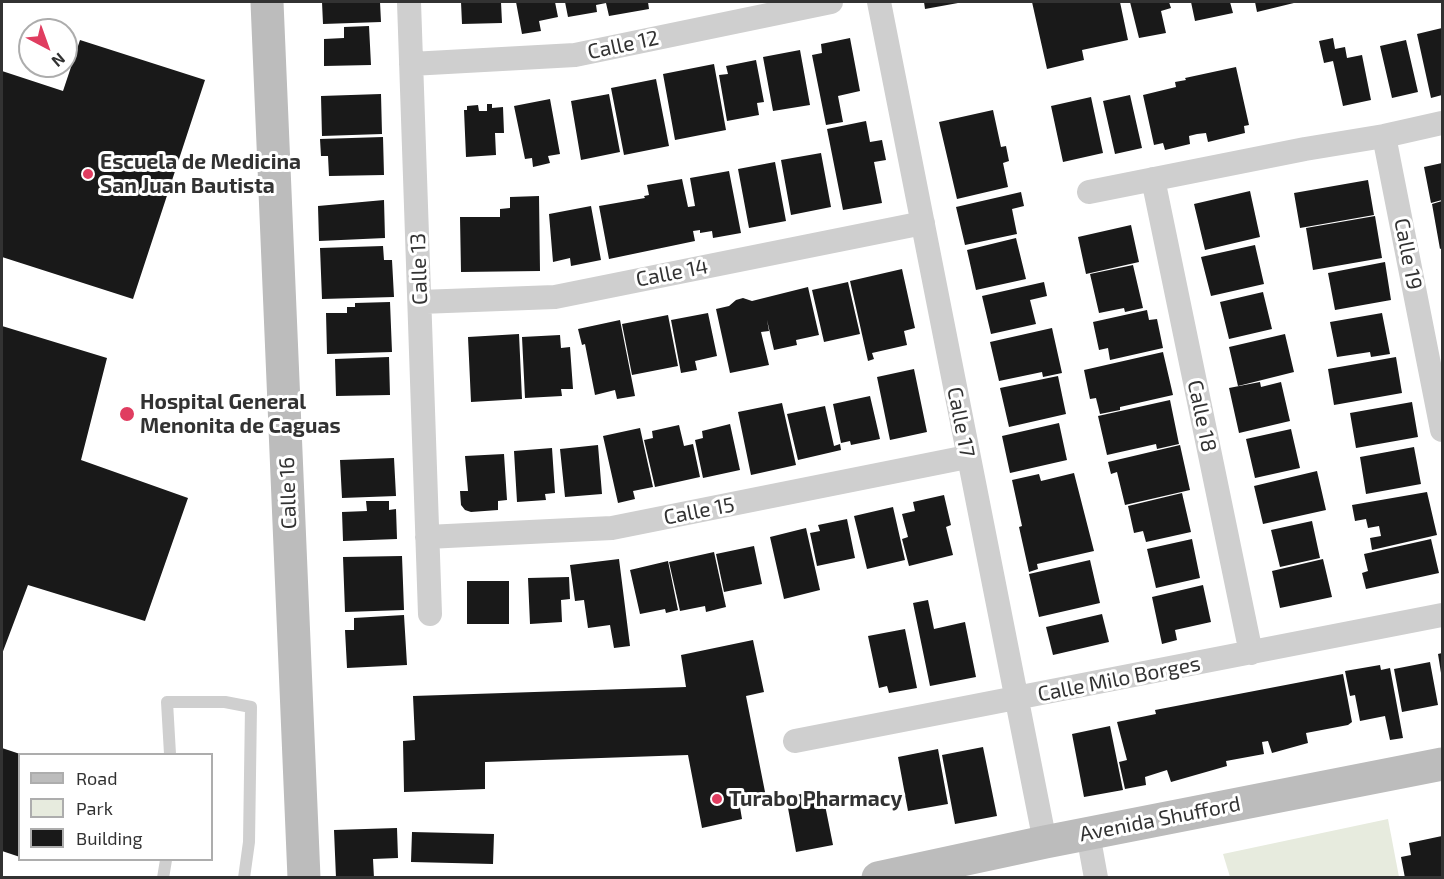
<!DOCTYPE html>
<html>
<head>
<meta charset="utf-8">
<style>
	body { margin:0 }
	#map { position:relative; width:1444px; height:879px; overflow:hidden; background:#fff; font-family:"Exo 2",sans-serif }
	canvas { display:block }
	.frame { position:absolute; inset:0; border:3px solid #323232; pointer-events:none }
	.legend { position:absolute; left:18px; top:753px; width:195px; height:108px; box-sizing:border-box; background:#fff; border:2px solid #adadad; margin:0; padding:8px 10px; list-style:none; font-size:18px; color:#323232 }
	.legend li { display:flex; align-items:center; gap:12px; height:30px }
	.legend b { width:30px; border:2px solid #adadad }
	.north { position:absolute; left:18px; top:18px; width:60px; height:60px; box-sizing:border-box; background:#fff; border:2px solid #adadad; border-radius:50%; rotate:139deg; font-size:16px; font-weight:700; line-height:24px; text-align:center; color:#323232 }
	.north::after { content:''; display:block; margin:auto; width:21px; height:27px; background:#e03d60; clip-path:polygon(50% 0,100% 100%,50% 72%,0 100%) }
</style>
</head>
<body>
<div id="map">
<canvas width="1444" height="879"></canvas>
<div class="frame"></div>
<ul class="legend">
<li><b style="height:8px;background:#bcbcbc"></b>Road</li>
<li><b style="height:16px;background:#e7ebde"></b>Park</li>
<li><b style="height:16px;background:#191919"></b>Building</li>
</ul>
<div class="north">N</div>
</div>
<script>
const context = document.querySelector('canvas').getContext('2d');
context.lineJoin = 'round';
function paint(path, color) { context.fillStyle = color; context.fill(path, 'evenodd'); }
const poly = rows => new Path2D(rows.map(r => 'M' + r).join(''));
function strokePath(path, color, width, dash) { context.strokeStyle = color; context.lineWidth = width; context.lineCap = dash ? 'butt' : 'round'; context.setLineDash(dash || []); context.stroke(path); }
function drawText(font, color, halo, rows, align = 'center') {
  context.font = font + ' "Exo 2",sans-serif'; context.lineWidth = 6; context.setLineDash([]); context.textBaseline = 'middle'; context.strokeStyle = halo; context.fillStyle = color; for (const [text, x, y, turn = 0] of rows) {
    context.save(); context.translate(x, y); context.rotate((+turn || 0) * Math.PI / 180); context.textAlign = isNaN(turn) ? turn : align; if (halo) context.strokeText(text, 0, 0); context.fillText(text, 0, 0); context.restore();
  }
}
paint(poly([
	[1388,819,1399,877,1230,877,1223,854]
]), '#e7ebde');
paint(poly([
	[322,2,380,2,381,22,323,24],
	[461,2,501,2,502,23,462,24],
	[516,2,555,2,558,17,539,21,541,31,522,34],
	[565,2,648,2,649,9,609,16,606,3,596,5,597,12,568,17],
	[924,2,958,2,958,3,925,9],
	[1032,2,1120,2,1128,40,1082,50,1084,60,1047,69],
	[1130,2,1169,2,1171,8,1161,11,1166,33,1139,38],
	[1191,2,1230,2,1233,13,1195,21],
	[1255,2,1298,2,1257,12],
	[369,26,371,65,324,66,324,39,344,38,344,27],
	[1442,28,1442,95,1431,98,1417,34],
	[850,38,860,91,838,96,843,122,826,125,812,55,822,53,821,44],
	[1333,38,1335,49,1345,47,1347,58,1362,55,1371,100,1343,106,1333,61,1324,63,1319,41],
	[80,40,205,80,133,299,2,257,2,71,63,91],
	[1406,40,1418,92,1392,98,1380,46],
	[800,50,810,105,773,111,763,57],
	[756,60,764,102,757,103,759,115,727,121,719,75,728,74,726,66],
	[714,64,726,130,675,140,663,74],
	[1236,67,1249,125,1244,126,1245,133,1208,142,1206,133,1197,134,1189,136,1190,144,1165,150,1163,143,1154,145,1143,95,1176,87,1175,82,1186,80,1185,78],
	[656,79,669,146,624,155,611,88],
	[381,94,382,134,322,136,321,96],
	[609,94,620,152,581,160,571,101],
	[1130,95,1142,148,1115,154,1103,101],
	[1091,97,1103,153,1063,162,1051,106],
	[550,99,560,154,548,156,550,163,533,167,532,158,525,159,514,106],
	[487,104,492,104,492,108,503,107,504,133,495,133,496,155,466,157,464,110,467,110,467,106,478,105,479,111,487,111],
	[993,110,1001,147,1006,146,1009,161,1003,163,1008,187,957,199,939,122],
	[866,121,870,142,882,140,886,160,874,162,882,203,843,210,827,129],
	[383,137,384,175,329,176,328,156,321,156,320,139],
	[821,153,831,207,791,215,781,160],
	[775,162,786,221,749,228,738,169],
	[1442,163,1442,200,1431,203,1424,167],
	[729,171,741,233,713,238,712,231,700,233,700,230,693,231,695,241,609,259,599,206,645,198,644,196,649,195,647,185,682,179,688,207,695,206,690,178],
	[1368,180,1374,215,1300,228,1294,193],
	[1250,191,1260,237,1205,250,1194,204],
	[1021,192,1024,206,1012,209,1017,234,965,245,956,207],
	[539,196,540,271,461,272,460,217,500,217,500,209,510,208,510,197],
	[384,200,385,238,319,241,318,206],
	[1442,201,1442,248,1440,249,1432,204],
	[591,206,601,260,571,266,570,258,553,262,549,214],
	[1375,216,1382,258,1313,270,1306,228],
	[1131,225,1139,262,1086,274,1078,237],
	[1016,238,1026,279,976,290,967,250],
	[1255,245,1264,284,1211,296,1201,257],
	[383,246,384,260,392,260,394,297,322,299,320,248],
	[1385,262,1391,300,1335,310,1328,273],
	[1133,265,1143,308,1125,312,1124,308,1099,313,1090,274],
	[902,269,915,328,904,331,907,345,872,353,874,359,868,361,850,281],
	[848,282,860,334,824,342,812,290],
	[1044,282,1047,296,1030,300,1036,324,991,334,982,296],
	[808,287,819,335,796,340,797,345,774,350,767,320,769,331,761,332,769,365,730,373,716,309,729,306,736,300,743,298,752,301],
	[1263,292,1272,329,1229,339,1220,302],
	[390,302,392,352,327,354,326,313,347,313,347,307,355,307,355,303],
	[1147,310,1149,320,1157,319,1163,348,1110,360,1108,348,1099,350,1093,322],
	[708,313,717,356,695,361,697,370,681,373,671,320],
	[1382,313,1390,354,1371,357,1370,352,1337,357,1330,322],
	[668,315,678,366,632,375,622,324],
	[620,320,635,396,617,399,615,390,595,395,585,344,582,345,578,329],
	[2,326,107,358,81,460,188,498,145,621,28,585,2,654],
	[1052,328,1062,373,1043,377,1042,372,999,381,990,342],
	[519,334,522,399,471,402,468,337],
	[1285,334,1294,372,1238,386,1229,347],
	[560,335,561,348,570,347,573,389,561,389,562,396,525,398,522,337],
	[1163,352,1173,395,1120,407,1120,410,1100,414,1096,398,1090,399,1084,370],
	[389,357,390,395,336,396,335,359],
	[1396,357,1402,393,1334,405,1328,369],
	[914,369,927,432,890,440,877,377],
	[1058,376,1066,414,1009,427,1000,388],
	[1260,382,1261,387,1281,382,1290,421,1239,433,1229,388],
	[870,396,880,439,851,445,850,441,841,443,833,404],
	[1170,400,1179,444,1157,449,1156,444,1107,455,1098,416],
	[1412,402,1418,437,1356,448,1350,413],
	[782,403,796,465,751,475,738,412],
	[825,406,834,446,840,444,841,450,798,460,787,414],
	[1059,423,1067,460,1010,473,1002,436],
	[730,424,740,470,703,478,695,440,703,438,702,431],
	[679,425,684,446,693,444,700,477,655,487,644,440,653,438,652,431],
	[640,428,653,487,633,491,635,499,618,503,603,436],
	[1291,429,1300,468,1255,478,1246,439],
	[598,445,602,494,565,497,560,449],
	[1180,445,1190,490,1125,505,1117,472,1111,474,1108,462],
	[1414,447,1421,484,1366,494,1360,457],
	[552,448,555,493,545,494,546,500,517,502,514,451],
	[504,454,507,500,498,501,498,510,471,512,465,510,461,505,460,491,468,491,465,456],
	[394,458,396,496,342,498,340,460],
	[1317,471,1326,510,1263,524,1254,486],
	[1074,473,1094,551,1037,564,1038,569,1029,572,1019,527,1022,526,1012,480,1039,474,1041,481],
	[1427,492,1437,535,1372,550,1370,538,1381,536,1379,526,1368,528,1366,519,1355,521,1352,505],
	[1182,493,1191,532,1146,542,1143,531,1134,533,1128,506],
	[944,495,951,525,946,527,953,555,909,566,902,539,908,537,902,514,915,511,913,502],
	[366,501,389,501,389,510,396,509,397,539,343,541,342,512,367,511],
	[893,507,905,560,867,569,854,516],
	[847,519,855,558,817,566,810,533,820,531,818,525],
	[1312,521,1320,558,1280,567,1271,530],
	[806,528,820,590,784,599,770,537],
	[1192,539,1200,578,1156,588,1147,549],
	[1431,539,1439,573,1366,589,1362,573,1368,571,1364,554],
	[754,546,762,584,724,592,716,554],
	[714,552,726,607,706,612,705,606,680,611,669,562],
	[402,556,404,610,345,612,343,557],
	[619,559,630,646,614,648,610,625,588,628,584,600,575,601,570,565],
	[1323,559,1332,597,1280,608,1272,571],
	[1090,560,1100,603,1039,617,1029,574],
	[668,561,678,610,666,613,665,609,640,614,630,570],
	[569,577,570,599,561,600,562,622,530,624,528,578],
	[467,581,509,581,509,624,467,624],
	[1203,585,1211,622,1175,630,1177,640,1162,644,1152,597],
	[928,600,934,629,965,622,976,677,930,686,913,603],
	[1102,614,1109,642,1053,655,1046,627],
	[404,615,407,665,347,668,345,630,354,630,354,618],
	[905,629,917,688,889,693,887,686,879,688,868,636],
	[753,640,764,692,746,696,767,802,740,807,742,819,702,828,688,755,485,762,485,789,404,792,403,741,415,740,413,696,686,687,681,655],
	[1442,653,1442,673,1441,673,1438,654],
	[1430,662,1438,705,1402,712,1394,669],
	[1380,665,1381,670,1390,668,1403,738,1390,740,1385,716,1360,721,1355,695,1350,696,1345,671],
	[1343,674,1352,722,1348,725,1306,733,1308,743,1272,753,1268,741,1262,742,1264,754,1226,761,1227,766,1171,782,1167,770,1145,777,1146,785,1125,789,1119,762,1127,760,1117,722,1156,714,1155,710],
	[1110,726,1123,790,1084,797,1072,734],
	[983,747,997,816,955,824,942,755],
	[2,748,20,754,20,857,2,851],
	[938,749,948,804,908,811,898,757],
	[822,790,833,845,796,852,786,797],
	[397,828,398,858,373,859,374,878,336,878,334,830],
	[412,832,494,834,493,864,411,862],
	[1442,836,1442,878,1405,878,1401,857,1411,855,1409,843]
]), '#191919');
strokePath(poly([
	[170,754,167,702,225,702,251,707,249,842,244,878],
	[163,878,166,860]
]), '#cfcfcf', 12);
strokePath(poly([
	[409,2,430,614],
	[879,2,1045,842],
	[411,64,575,55,831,2],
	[1384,136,1442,430],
	[1153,179,1251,653],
	[1089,192,1305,149,1384,136,1442,123],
	[420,302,555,297,923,223],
	[427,537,612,528,967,457],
	[795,741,1442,615],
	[1088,834,1096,878]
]), '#cfcfcf', 24);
strokePath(poly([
	[267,2,304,878],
	[878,878,1045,842,1442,764]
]), '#bcbcbc', 33);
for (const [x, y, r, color] of [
	[88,174,6,"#e03d60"],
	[127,414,8,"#e03d60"],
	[717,799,6,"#e03d60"]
]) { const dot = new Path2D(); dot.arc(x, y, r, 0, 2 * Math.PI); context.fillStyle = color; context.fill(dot); strokePath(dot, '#fff', 2); }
drawText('21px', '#323232', '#fff', [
	["Calle 12",623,45,-12],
	["Calle 19",1408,254,79],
	["Calle 13",419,269,-92],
	["Calle 14",672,273,-11],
	["Calle 18",1202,416,78],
	["Calle 17",961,422,79],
	["Calle 16",288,493,-92],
	["Calle 15",699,511,-11],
	["Calle Milo Borges",1119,679,-11],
	["Avenida Shufford",1160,819,-11]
]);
drawText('bold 21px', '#323232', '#fff', [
	["Escuela de Medicina",100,162],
	["San Juan Bautista",100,186],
	["Hospital General",140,402],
	["Menonita de Caguas",140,426],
	["Turabo Pharmacy",729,799]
], 'left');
</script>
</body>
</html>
